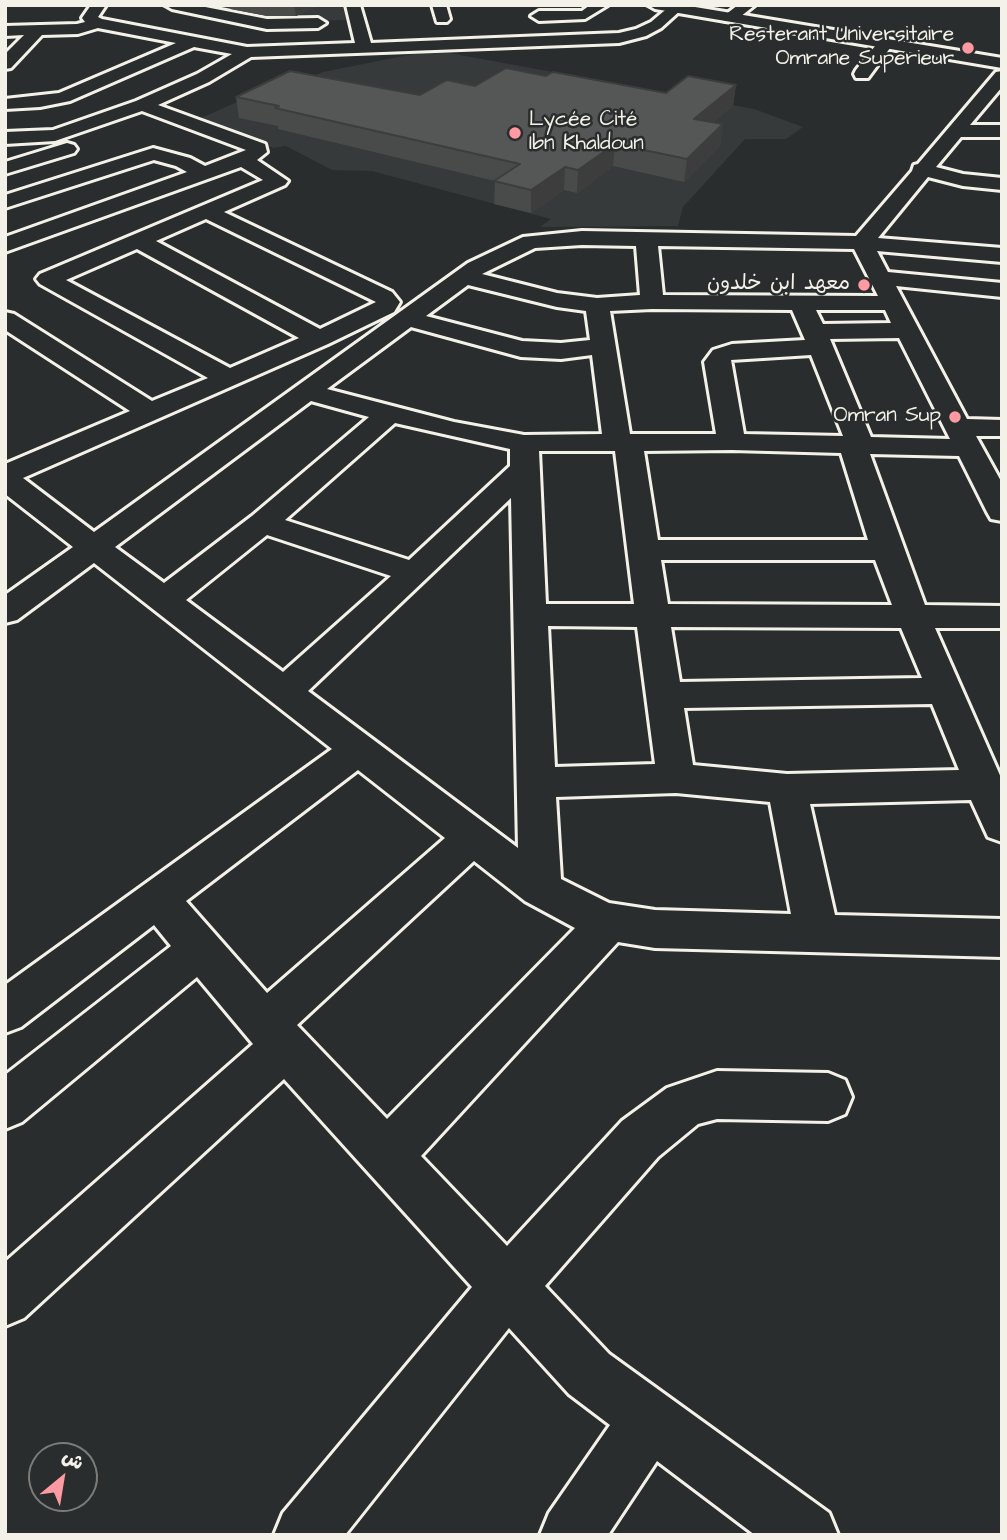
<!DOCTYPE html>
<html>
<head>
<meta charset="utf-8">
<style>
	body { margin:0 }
	#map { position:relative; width:1007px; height:1540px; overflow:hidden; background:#2a2d2e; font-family:"Architects Daughter","Playpen Sans Arabic",sans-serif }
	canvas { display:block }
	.frame { position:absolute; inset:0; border:7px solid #f4f1e8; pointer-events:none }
	.north { position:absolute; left:28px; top:1442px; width:70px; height:70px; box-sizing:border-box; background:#2a2d2e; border:2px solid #7b7b78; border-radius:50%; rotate:30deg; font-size:19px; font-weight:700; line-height:28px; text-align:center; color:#f4f1e8 }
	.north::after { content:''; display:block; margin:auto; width:24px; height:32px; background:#ff9aa2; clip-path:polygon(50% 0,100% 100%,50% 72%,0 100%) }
</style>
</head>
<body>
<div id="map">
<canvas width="1007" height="1540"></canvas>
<div class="frame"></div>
<div class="north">ش</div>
</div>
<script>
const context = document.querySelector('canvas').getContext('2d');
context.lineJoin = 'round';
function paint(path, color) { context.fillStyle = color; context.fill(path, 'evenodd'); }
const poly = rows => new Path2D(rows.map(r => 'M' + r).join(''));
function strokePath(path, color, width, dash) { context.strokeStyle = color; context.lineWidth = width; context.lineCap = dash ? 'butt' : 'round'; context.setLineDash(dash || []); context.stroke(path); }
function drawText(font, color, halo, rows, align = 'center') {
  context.font = font + ' "Architects Daughter","Playpen Sans Arabic",sans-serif'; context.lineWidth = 5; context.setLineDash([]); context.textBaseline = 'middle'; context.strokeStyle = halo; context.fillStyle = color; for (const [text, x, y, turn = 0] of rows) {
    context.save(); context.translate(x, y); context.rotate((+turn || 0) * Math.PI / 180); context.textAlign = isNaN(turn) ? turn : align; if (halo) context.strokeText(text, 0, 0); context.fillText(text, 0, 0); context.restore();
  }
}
paint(poly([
	[224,5,344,5,346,20,270,22,220,12],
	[433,50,754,109,803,127,786,139,745,139,683,207,678,226,540,227,551,219,372,171,332,170,286,146,273,148,199,119,273,86,284,88,323,72]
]), '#373a3a');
const street = poly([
	[91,5,106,5,98,17,102,19,247,47,355,43,346,5,360,5,371,43,619,33,636,29,651,22,670,6,680,6,682,9,661,28,646,36,619,43,251,57,209,82,158,105,265,144,267,152,257,160,288,181,285,185,224,212,392,292,400,302,394,312,328,344,23,478,94,532,468,263,523,237,582,231,856,236,912,171,914,165,918,164,996,72,1002,71,1002,87,970,125,1002,125,1002,137,961,137,936,167,963,174,1002,178,1002,190,963,186,928,177,878,238,1002,248,1002,262,877,251,888,272,1002,283,1002,297,896,286,967,419,1002,420,1002,436,976,436,1002,483,1002,521,991,519,987,512,959,456,870,454,925,605,1002,606,1002,628,935,628,1002,780,1002,842,988,837,971,800,810,804,835,915,1002,919,1002,957,655,948,618,942,421,1156,507,1246,622,1121,667,1088,717,1071,828,1073,845,1080,852,1097,845,1114,828,1121,717,1119,698,1124,658,1157,545,1286,609,1354,829,1513,838,1535,755,1535,657,1461,608,1535,540,1535,549,1513,610,1425,569,1394,509,1328,345,1535,274,1535,283,1513,472,1287,284,1079,24,1318,5,1326,5,1262,253,1044,197,977,22,1122,5,1129,5,1075,171,946,154,925,21,1027,5,1033,5,985,332,749,94,563,17,620,5,623,5,595,73,547,5,494,5,464,130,411,5,330,5,312,14,314,152,401,208,378,40,284,36,279,40,274,263,180,241,167,5,252,5,237,187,172,176,166,154,160,5,208,5,195,153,148,190,158,205,166,246,150,142,111,55,141,5,144,5,132,53,130,136,101,197,74,232,54,194,47,70,101,40,107,5,109,5,99,59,93,176,43,98,28,78,34,42,35,11,68,5,69,5,54,24,35,5,36,5,26,77,24,85,22,82,18,91,5],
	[206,219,376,302,320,329,156,241,206,219],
	[582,245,636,246,640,295,597,298,557,293,482,274,535,248,582,245],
	[658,246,854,249,878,296,663,295,658,246],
	[137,249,299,338,230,368,66,280,137,249],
	[468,285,557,307,586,311,590,340,561,343,522,341,426,316,468,285],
	[652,309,792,310,805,340,732,344,713,350,704,362,716,434,630,434,610,311,652,309],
	[816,310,885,310,891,323,823,324,816,310],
	[411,327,521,357,561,359,592,355,602,434,524,435,454,422,327,389,411,327],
	[899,338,950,439,871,437,830,339,899,338],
	[811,355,843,436,744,434,731,360,811,355],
	[311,401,369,417,252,516,164,583,115,547,311,401],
	[395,423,510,449,510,466,409,560,285,520,395,423],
	[732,450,841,453,868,540,658,540,644,451,732,450],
	[539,451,615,451,634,604,546,604,539,451],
	[511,498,518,848,308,691,511,498],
	[267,535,391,576,283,672,186,600,267,535],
	[661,560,875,560,892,605,668,604,661,560],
	[548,626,637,627,655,764,555,767,548,626],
	[671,627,901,628,922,678,680,682,671,627],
	[932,704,959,770,787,774,693,765,684,708,932,704],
	[358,770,445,838,267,993,186,901,358,770],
	[676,793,770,802,791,914,655,910,609,903,561,879,556,797,676,793],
	[474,861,525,901,575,928,387,1119,297,1025,474,861],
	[165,5,195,5,267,19,318,18,326,23,318,28,267,29,172,9,165,5],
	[432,5,446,5,450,19,447,22,437,22,432,5],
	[590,5,608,5,585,19,539,21,531,16,539,11,582,11,590,5],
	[738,5,755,5,735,21,725,21,722,18,725,15,738,5],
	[885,39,893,44,868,78,856,78,854,74,856,70,879,41,885,39],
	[67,143,74,145,77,149,74,153,5,174,5,162,67,143]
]);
const secondary = poly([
	[648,5,683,5,1002,58,1002,68,655,9,648,5]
]);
strokePath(street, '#f4f1e8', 6);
strokePath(secondary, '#f4f1e8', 6);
paint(street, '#2a2d2e');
paint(secondary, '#2a2d2e');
paint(poly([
	[230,5,320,5,296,16,267,16,230,9],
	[546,76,666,93,736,85,733,105,713,122,723,124,720,146,684,182,613,166,577,193,564,190,531,213,494,204,495,181,278,129,278,126,239,118,236,97,420,95]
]), '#494b4a');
paint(poly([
	[294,5,320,5,296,16],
	[736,85,733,105,691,140,694,119],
	[723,124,720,146,684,182,687,159],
	[615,144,613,166,577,193,578,170],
	[565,167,564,190,531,213,531,190]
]), '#3c3d3c');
const building = poly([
	[506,68,546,76,553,72,666,93,688,76,736,85,694,119,723,124,687,159,615,144,578,170,565,167,531,190,494,181,520,164,275,108,279,106,236,97,290,71,420,95,447,80,475,86,506,68]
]);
paint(building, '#555756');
strokePath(building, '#3c3d3c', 2);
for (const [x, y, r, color] of [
	[968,48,7,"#ff9aa2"],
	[515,133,7,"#ff9aa2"],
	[864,285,7,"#ff9aa2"],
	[955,417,7,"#ff9aa2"]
]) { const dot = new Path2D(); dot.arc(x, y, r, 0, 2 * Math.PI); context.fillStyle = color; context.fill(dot); strokePath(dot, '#2a2d2e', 2.5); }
drawText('21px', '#f4f1e8', '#2a2d2e', [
	["Resterant Universitaire",954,36],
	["Omrane Superieur",954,60],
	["Lycée Cité",529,121,"left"],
	["Ibn Khaldoun",529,145,"left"],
	["معهد ابن خلدون",850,285],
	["Omran Sup",941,417]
], 'right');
</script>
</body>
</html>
